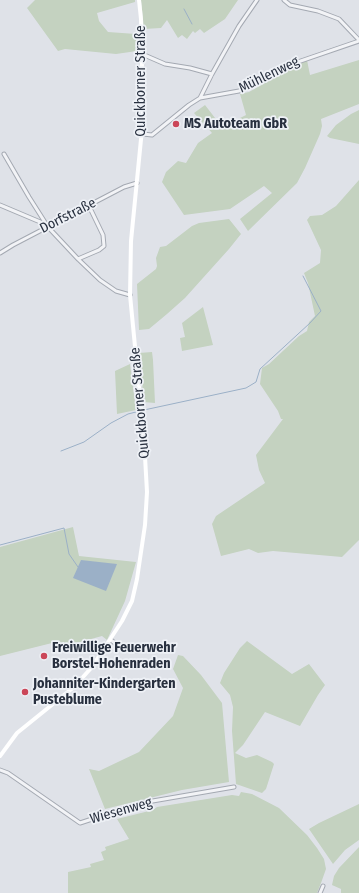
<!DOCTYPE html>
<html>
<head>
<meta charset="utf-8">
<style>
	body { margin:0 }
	canvas { display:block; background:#dfe2e8 }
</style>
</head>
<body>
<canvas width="359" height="893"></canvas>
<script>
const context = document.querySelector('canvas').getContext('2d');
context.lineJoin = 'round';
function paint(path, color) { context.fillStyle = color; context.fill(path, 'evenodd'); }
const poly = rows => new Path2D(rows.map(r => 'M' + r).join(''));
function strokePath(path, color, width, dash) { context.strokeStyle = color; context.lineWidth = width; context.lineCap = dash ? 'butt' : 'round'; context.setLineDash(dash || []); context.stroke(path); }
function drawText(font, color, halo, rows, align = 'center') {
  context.font = font + ' "Fira Sans Condensed",sans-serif'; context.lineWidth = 3.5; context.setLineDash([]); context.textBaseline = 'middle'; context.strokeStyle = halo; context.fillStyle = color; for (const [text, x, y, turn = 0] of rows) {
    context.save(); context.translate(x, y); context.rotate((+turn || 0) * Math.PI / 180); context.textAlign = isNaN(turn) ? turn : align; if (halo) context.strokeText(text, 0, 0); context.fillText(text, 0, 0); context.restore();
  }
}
paint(poly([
	[35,0,135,0,135,2,97,13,99,21,108,32,136,34,137,51,116,54,65,49,58,51,27,8],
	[141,0,238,0,225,19,204,33,200,29,195,33,193,31,187,39,182,35,178,38,167,20,161,28,144,29],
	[307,60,310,75,359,60,359,104,321,119,322,126,320,134,305,168,297,183,248,231,240,219,272,193,264,186,230,209,184,215,162,182,166,172,178,161,186,163,198,143,212,133,194,113,205,105,222,127,246,115,240,94,249,92],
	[359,110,359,144,330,138,327,136,336,125,351,114],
	[359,180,359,540,342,557,273,551,258,553,249,549,221,556,212,524,216,516,265,483,259,470,256,455,283,419,281,419,278,411,260,384,262,368,269,364,299,336,307,331,309,322,315,316,308,283,304,273,320,263,321,250,307,220,310,216,322,215,336,206],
	[229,219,241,234,229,249,185,298,167,314,149,329,139,330,137,284,156,269,157,266,156,258,160,247,166,246,192,226,199,223],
	[203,307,213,345,182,351,180,338,185,337,182,323],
	[152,352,153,360,155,403,144,402,139,353],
	[130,364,136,410,117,414,115,371],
	[73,527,79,556,136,562,125,601,107,640,102,636,62,647,60,641,0,656,0,547],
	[247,641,292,674,309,664,325,685,318,695,300,726,265,712,243,745,235,753,246,758,257,755,272,762,274,764,266,789,262,793,236,784,232,731,233,707,230,695,220,683,224,673,240,648],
	[178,655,183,656,201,675,222,703,229,782,182,790,105,809,89,769,99,771,139,752,173,716,183,688,173,669],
	[241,792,252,794,279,808,307,835,317,848,324,859,326,869,321,883,317,893,68,893,68,872,91,867,90,864,104,860,101,852,106,850,105,847,129,839,117,819,153,810,157,807,232,795,239,796],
	[359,804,359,840,345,850,333,864,309,829,319,823],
	[359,847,359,893,341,893,341,889,332,885,334,876,339,868]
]), '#c4d2c0');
paint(poly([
	[81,560,117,564,106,591,73,578]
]), '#9bb0c7');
strokePath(poly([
	[184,9,192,24],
	[144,410,246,388,256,382,260,369,310,323,321,311,303,276],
	[61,451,84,442,111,423,128,414,136,412],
	[0,545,64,528,69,554,78,567]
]), '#9bb0c7', 1);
const minor = poly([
	[284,0,290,5,318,11,339,19,359,40],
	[142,54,165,64,190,68,212,74],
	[200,98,212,74,239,26,257,0],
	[143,134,152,135,189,105,200,98,239,91,289,65,359,41],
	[4,154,29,197,48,227,78,259,100,280,116,291,130,295],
	[0,205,45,224],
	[0,253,13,245,124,187,137,183],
	[78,259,99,250,104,246,103,235,89,206],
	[111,640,121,648,138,651],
	[0,770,8,773,80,823,141,803,234,787],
	[320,893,323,886]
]);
strokePath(minor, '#a4a9b2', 5);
strokePath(minor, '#f2f3f6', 3);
strokePath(poly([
	[0,756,17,733,74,687,92,667,122,621,132,601,137,579,145,525,147,492,144,439,130,295,131,241,143,119,141,19,139,0]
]), '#fff', 4);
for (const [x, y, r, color] of [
	[176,124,4,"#cb4658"],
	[44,656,4,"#cb4658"],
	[25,692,4,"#cb4658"]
]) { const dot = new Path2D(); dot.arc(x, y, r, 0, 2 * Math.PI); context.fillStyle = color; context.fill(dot); strokePath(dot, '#eef1f6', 1.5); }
drawText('14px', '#28303f', '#eef1f6', [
	["Mühlenweg",269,75,-26],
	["Quickborner Straße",141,81,-90],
	["Dorfstraße",68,216,-27],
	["Quickborner Straße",140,403,-95],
	["Wiesenweg",121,811,-16]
]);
drawText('bold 14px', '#28303f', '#eef1f6', [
	["MS Autoteam GbR",184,124],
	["Freiwillige Feuerwehr",52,648],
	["Borstel-Hohenraden",52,664],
	["Johanniter-Kindergarten",33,684],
	["Pusteblume",33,700]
], 'left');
</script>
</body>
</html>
